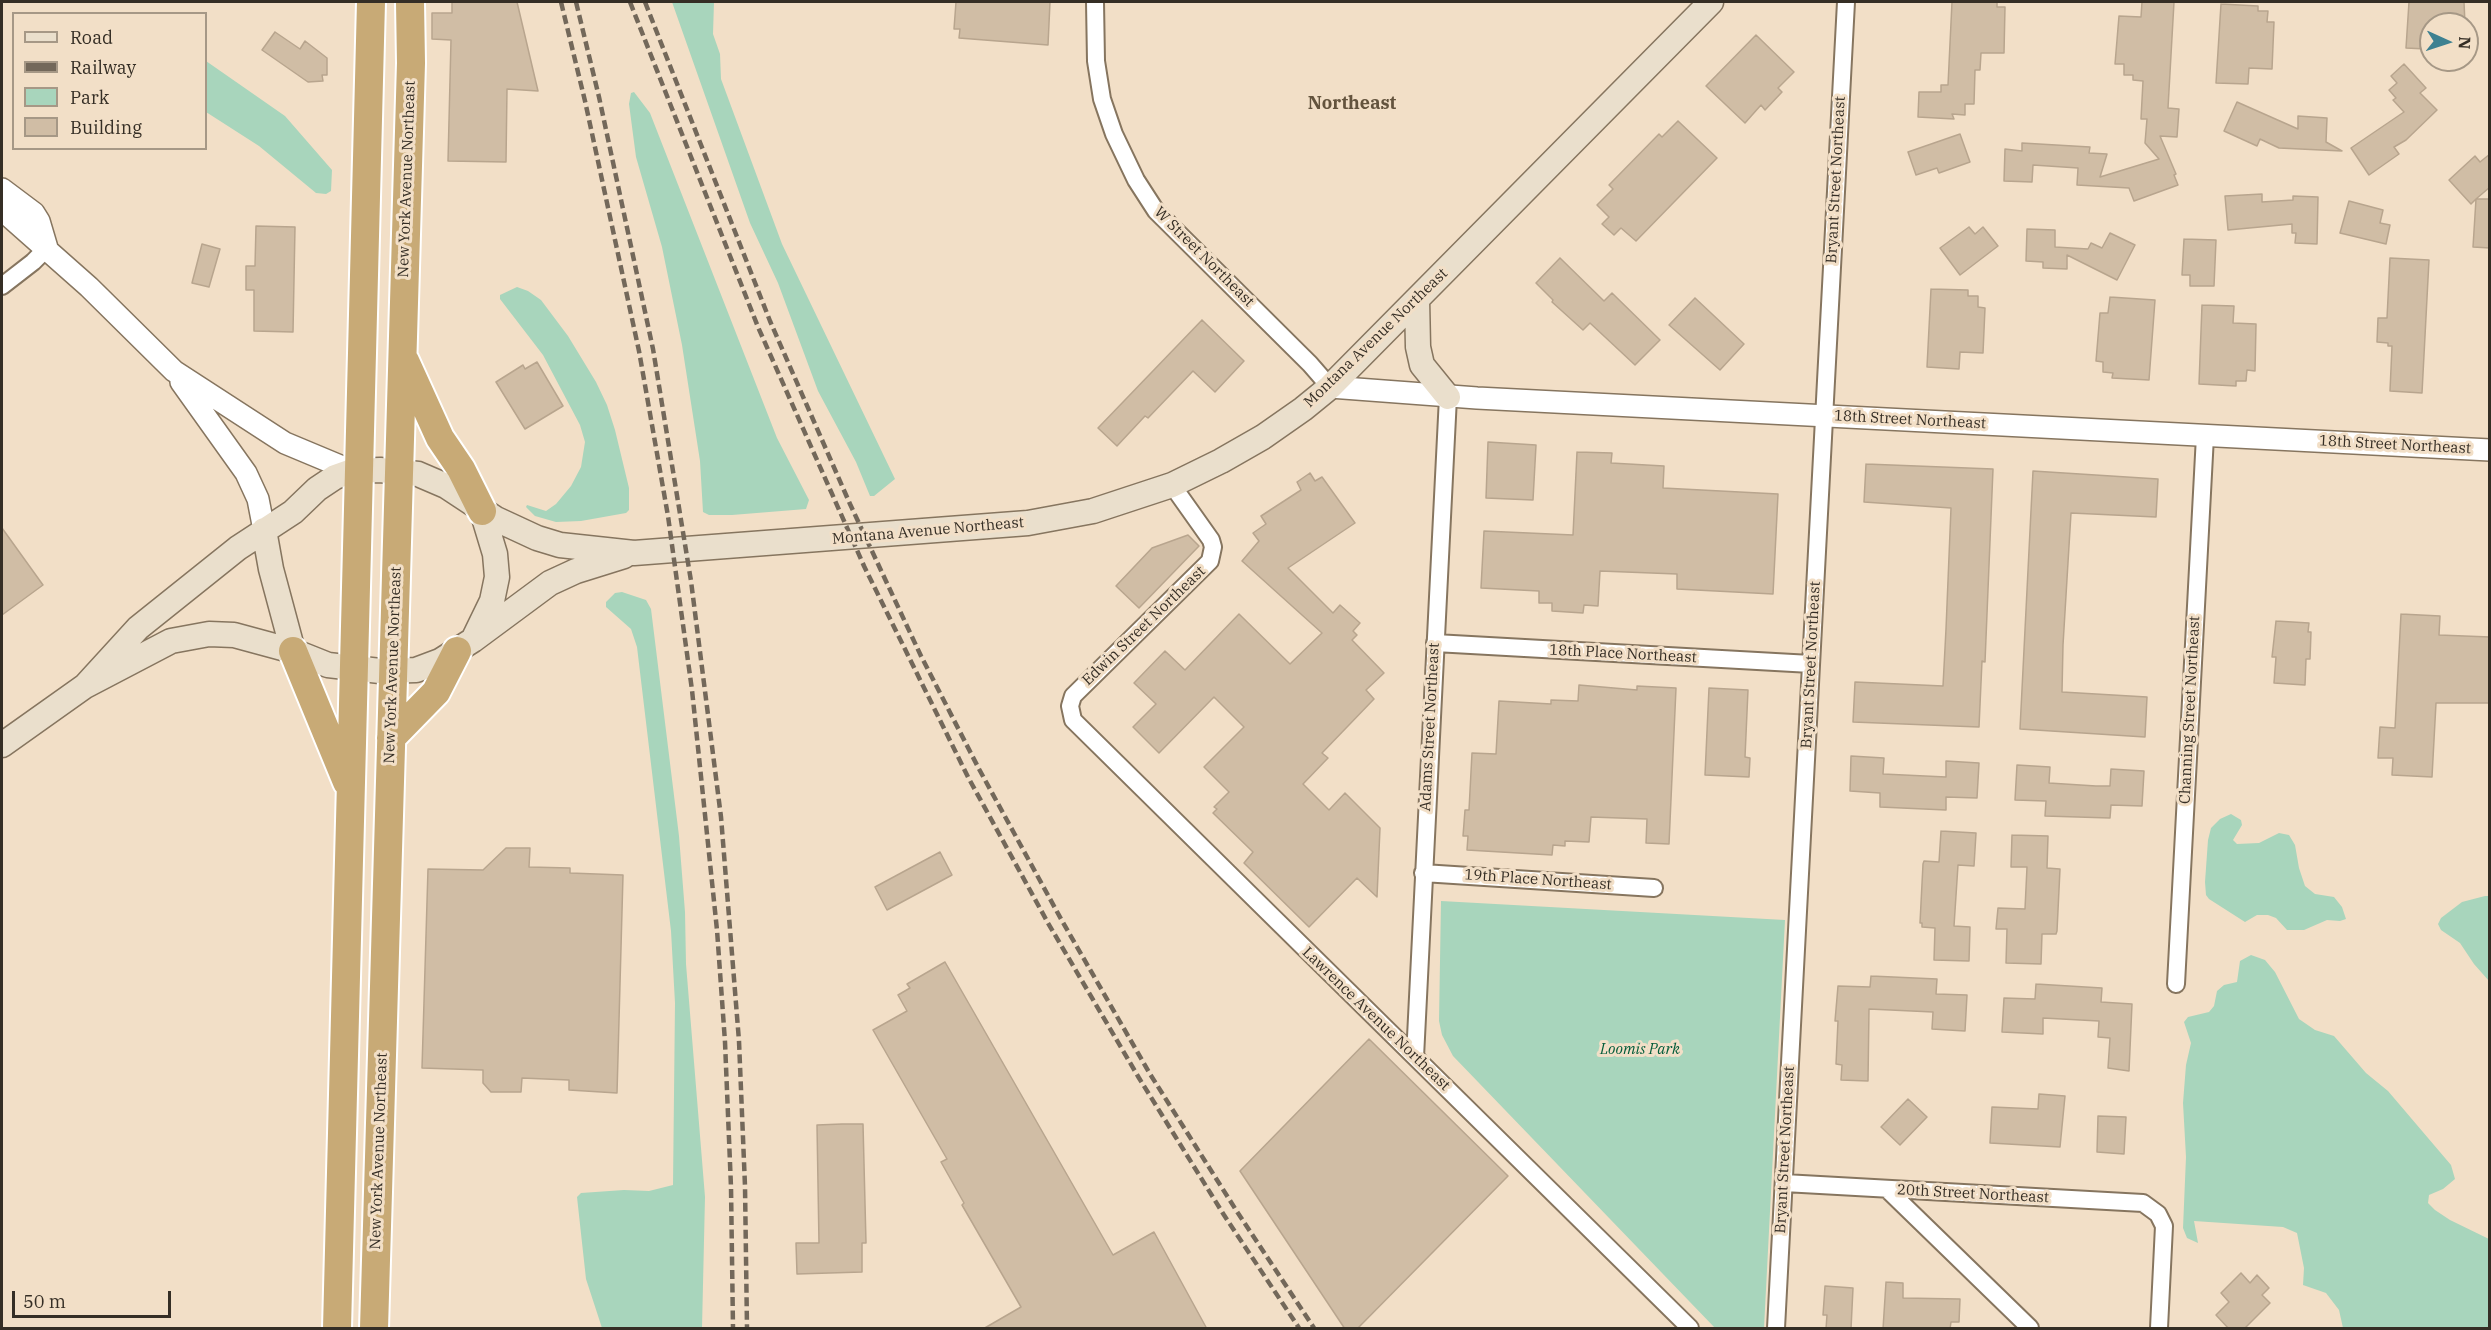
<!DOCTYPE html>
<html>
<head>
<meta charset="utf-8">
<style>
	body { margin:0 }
	#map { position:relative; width:2491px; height:1330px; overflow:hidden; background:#f2dfc7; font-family:"IBM Plex Serif",serif }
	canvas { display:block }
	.frame { position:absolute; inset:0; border:3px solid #352e25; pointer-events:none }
	.legend { position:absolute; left:12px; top:12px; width:195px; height:138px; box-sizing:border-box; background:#f2dfc7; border:2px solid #a69886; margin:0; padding:8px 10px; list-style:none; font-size:18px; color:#352e25 }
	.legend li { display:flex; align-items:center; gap:12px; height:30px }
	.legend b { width:30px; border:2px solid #a69886 }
	.north { position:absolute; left:2419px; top:12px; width:60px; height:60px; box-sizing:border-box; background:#f2dfc7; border:2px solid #a69886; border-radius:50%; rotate:93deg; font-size:16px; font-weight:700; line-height:24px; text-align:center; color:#352e25 }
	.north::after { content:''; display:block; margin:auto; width:21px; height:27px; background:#3e8191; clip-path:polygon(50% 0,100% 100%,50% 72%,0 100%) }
	.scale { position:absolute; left:12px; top:1291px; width:159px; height:27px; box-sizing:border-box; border:3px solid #352e25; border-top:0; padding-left:8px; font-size:18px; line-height:21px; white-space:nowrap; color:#352e25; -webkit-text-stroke:4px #f2dfc7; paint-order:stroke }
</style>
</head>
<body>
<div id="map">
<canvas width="2491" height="1330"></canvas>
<div class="frame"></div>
<ul class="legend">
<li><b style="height:8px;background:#eadfcc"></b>Road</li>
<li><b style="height:8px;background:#73685a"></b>Railway</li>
<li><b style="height:16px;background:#a8d5bc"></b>Park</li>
<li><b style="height:16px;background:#d0bda5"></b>Building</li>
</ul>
<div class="north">N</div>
<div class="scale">50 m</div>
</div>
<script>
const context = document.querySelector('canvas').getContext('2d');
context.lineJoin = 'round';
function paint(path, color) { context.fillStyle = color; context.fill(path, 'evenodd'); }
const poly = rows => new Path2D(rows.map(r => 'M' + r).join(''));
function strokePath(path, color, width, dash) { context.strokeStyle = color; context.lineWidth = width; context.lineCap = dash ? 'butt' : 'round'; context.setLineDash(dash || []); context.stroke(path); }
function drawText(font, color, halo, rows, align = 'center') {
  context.font = font + ' "IBM Plex Serif",serif'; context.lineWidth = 6; context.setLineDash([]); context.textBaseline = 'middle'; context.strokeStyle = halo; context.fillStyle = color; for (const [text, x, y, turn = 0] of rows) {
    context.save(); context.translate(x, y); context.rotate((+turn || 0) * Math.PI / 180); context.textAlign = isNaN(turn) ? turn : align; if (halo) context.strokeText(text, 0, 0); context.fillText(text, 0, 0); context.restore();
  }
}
paint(poly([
	[672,2,714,2,713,34,720,54,721,79,782,244,895,479,874,496,870,496,856,462,818,391,778,283,750,223],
	[206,61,285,116,332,170,331,191,326,194,316,193,259,146,206,112],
	[634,92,650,113,777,438,809,500,806,509,732,515,709,515,703,512,700,461,682,345,662,247,636,157,629,104,631,93],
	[517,287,528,291,541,300,568,336,596,382,607,405,615,430,629,488,629,510,626,513,581,521,556,522,535,516,526,507,527,505,546,511,556,504,571,486,581,467,585,442,580,425,543,355,500,299,500,295],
	[622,592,646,600,651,609,679,836,685,912,686,964,705,1197,702,1328,602,1328,586,1279,577,1197,581,1193,624,1190,649,1191,673,1185,675,1003,671,931,637,647,631,629,606,607,606,602,615,593],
	[2231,814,2241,820,2242,825,2233,840,2237,844,2259,843,2279,833,2289,835,2295,845,2299,868,2305,886,2315,894,2334,897,2342,907,2346,919,2340,921,2327,920,2304,930,2287,930,2276,918,2268,915,2257,915,2245,922,2209,899,2206,895,2205,882,2208,840,2211,828,2220,819],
	[2485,896,2489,896,2489,981,2474,964,2460,943,2441,930,2438,924,2441,918,2462,902],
	[1441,901,1785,920,1764,1328,1715,1328,1453,1056,1442,1035,1439,1021],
	[2251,955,2265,960,2275,972,2299,1019,2315,1030,2334,1036,2366,1073,2388,1091,2451,1165,2455,1179,2443,1189,2429,1195,2428,1203,2435,1210,2450,1220,2489,1239,2489,1328,2343,1328,2339,1310,2326,1293,2303,1285,2304,1268,2297,1233,2283,1227,2194,1221,2198,1243,2187,1238,2183,1228,2186,1157,2183,1103,2186,1065,2191,1043,2184,1022,2188,1017,2209,1012,2214,1006,2217,991,2224,985,2237,982,2240,961]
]), '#a8d5bc');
const building = poly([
	[452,2,517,2,538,91,507,89,506,162,448,161,451,40,432,39,432,13,452,13,452,2],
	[956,2,1050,2,1048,45,959,38,960,29,954,29,956,2],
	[1952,2,1997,2,1997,7,2005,7,2004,53,1981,53,1980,70,1975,70,1974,104,1965,104,1965,115,1952,114,1954,119,1918,117,1919,92,1941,92,1941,85,1948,85,1952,2],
	[2142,2,2174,2,2168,108,2179,109,2177,137,2160,136,2176,174,2174,175,2178,185,2134,201,2129,188,2077,185,2078,168,2033,165,2032,182,2004,181,2005,149,2022,151,2022,143,2090,147,2089,153,2107,154,2100,177,2159,159,2145,143,2147,119,2141,119,2143,81,2133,80,2133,75,2124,75,2124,64,2115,64,2119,16,2141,17,2142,2],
	[2409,2,2464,2,2465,24,2427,24,2426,49,2406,48,2409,2],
	[2221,4,2258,6,2258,11,2268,11,2267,22,2274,22,2272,69,2249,68,2248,84,2216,83,2221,4],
	[275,32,300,49,305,41,327,58,327,75,322,75,323,81,308,82,262,50,275,32],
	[1756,35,1794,72,1778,88,1782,92,1765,110,1761,105,1745,123,1706,86,1756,35],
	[2404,64,2426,88,2420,93,2437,110,2406,140,2394,147,2399,154,2369,175,2351,148,2404,112,2393,100,2396,98,2389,90,2397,83,2391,76,2404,64],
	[2237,102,2298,129,2298,116,2327,118,2326,142,2342,151,2279,148,2260,139,2257,146,2224,131,2237,102],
	[1678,121,1717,158,1636,241,1621,228,1614,235,1602,224,1609,217,1597,205,1613,189,1609,185,1659,134,1662,137,1678,121],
	[1960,134,1970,162,1939,173,1937,168,1916,175,1908,152,1960,134],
	[2490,154,2490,187,2476,199,2490,199,2490,248,2473,247,2476,199,2471,204,2449,180,2475,156,2480,162,2490,154],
	[2262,194,2262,202,2293,200,2293,196,2318,197,2317,244,2295,243,2296,233,2292,233,2292,224,2228,230,2225,196,2262,194],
	[2349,201,2383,210,2380,223,2390,225,2386,244,2340,233,2349,201],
	[256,226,295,227,293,332,254,331,254,290,246,290,246,266,255,266,256,226],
	[1969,227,1975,234,1983,227,1998,246,1960,275,1940,248,1969,227],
	[2027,229,2055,230,2055,247,2088,249,2091,243,2102,248,2110,233,2135,245,2117,280,2067,255,2067,269,2043,268,2043,262,2026,261,2027,229],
	[2184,239,2216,240,2214,286,2190,286,2190,275,2182,275,2184,239],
	[202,244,220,249,209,287,192,283,202,244],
	[1560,258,1604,301,1612,293,1660,340,1635,365,1590,323,1583,330,1552,302,1553,300,1536,283,1560,258],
	[2390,258,2429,260,2422,393,2390,391,2392,346,2388,346,2388,343,2377,342,2378,318,2387,318,2390,258],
	[1931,289,1968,290,1968,296,1978,296,1978,307,1985,308,1983,353,1960,352,1959,369,1927,367,1931,289],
	[2110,297,2155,300,2149,380,2112,378,2113,373,2103,372,2103,362,2096,361,2100,313,2108,313,2110,297],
	[1695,298,1744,344,1720,370,1669,325,1695,298],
	[2202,305,2234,306,2233,323,2256,324,2255,371,2247,370,2246,381,2236,381,2236,386,2199,384,2202,305],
	[1202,320,1244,361,1215,392,1193,371,1148,418,1145,416,1117,446,1098,428,1202,320],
	[537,362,563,406,525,429,496,382,523,365,525,369,537,362],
	[1488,442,1536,445,1533,500,1486,498,1488,442],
	[1577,452,1612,453,1611,463,1664,466,1663,488,1778,494,1773,594,1677,589,1677,574,1600,571,1598,606,1584,605,1583,613,1552,611,1552,603,1539,603,1539,591,1481,588,1484,531,1573,535,1577,452],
	[1866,464,1993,469,1985,662,1982,661,1979,727,1853,722,1855,682,1943,686,1946,629,1951,508,1864,502,1866,464],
	[2033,471,2158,479,2156,517,2071,513,2063,645,2062,692,2147,697,2145,737,2020,729,2033,471],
	[1310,473,1315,481,1322,477,1355,523,1288,568,1333,613,1340,605,1360,623,1353,631,1357,635,1352,640,1384,673,1366,690,1374,699,1322,753,1328,758,1303,784,1329,810,1345,793,1380,828,1377,897,1357,878,1309,927,1244,863,1253,852,1213,813,1217,809,1214,807,1229,792,1204,767,1244,727,1214,697,1159,753,1133,727,1156,704,1134,683,1165,651,1185,670,1239,614,1290,664,1322,633,1242,561,1259,541,1253,533,1266,524,1261,516,1301,490,1297,482,1310,473],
	[2,528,43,585,2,615,2,528],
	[1188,535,1199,546,1139,608,1116,586,1152,548,1188,535],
	[2401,614,2440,616,2439,635,2490,637,2490,703,2436,703,2432,777,2392,775,2393,758,2378,758,2380,727,2395,728,2401,614],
	[2276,621,2309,623,2308,632,2311,632,2310,659,2306,659,2305,685,2274,683,2276,657,2272,657,2276,621],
	[1579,685,1637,690,1637,686,1676,688,1669,844,1646,843,1647,819,1591,817,1589,842,1565,841,1565,846,1553,845,1552,855,1467,850,1468,836,1463,836,1465,810,1469,810,1472,753,1496,754,1499,701,1551,704,1551,700,1578,701,1579,685],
	[1709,688,1748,690,1745,757,1750,758,1749,777,1705,775,1709,688],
	[1851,756,1884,758,1883,774,1946,777,1946,761,1979,763,1977,798,1946,797,1946,810,1880,807,1880,793,1850,791,1851,756],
	[2017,765,2050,767,2049,783,2096,786,2110,786,2111,769,2144,771,2142,806,2111,805,2110,818,2045,816,2046,801,2015,800,2017,765],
	[1941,831,1976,833,1974,866,1958,865,1954,926,1970,927,1969,961,1934,960,1935,928,1922,927,1922,923,1920,923,1923,864,1924,861,1939,862,1941,831],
	[2012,835,2048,836,2047,868,2060,869,2057,931,2056,934,2042,934,2041,964,2006,963,2007,929,1996,929,1998,908,2025,909,2027,867,2011,867,2012,835],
	[506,848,530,848,529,867,570,868,570,873,623,875,617,1093,569,1090,569,1080,522,1078,521,1092,491,1092,483,1083,483,1070,422,1068,428,869,483,870,506,848],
	[940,852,952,875,887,910,875,887,940,852],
	[945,962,1113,1255,1154,1232,1207,1329,983,1329,1021,1307,962,1205,964,1203,941,1162,947,1159,873,1030,907,1011,898,995,910,988,907,984,945,962],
	[1871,976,1937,979,1936,994,1967,995,1965,1031,1932,1029,1933,1012,1869,1009,1868,1081,1841,1080,1842,1065,1836,1064,1838,1021,1835,1021,1838,986,1870,987,1871,976],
	[2036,984,2102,988,2101,1002,2132,1004,2129,1071,2108,1068,2110,1038,2098,1037,2099,1021,2043,1018,2043,1034,2002,1032,2004,998,2035,999,2036,984],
	[1369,1039,1508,1176,1357,1329,1345,1329,1240,1171,1369,1039],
	[2039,1094,2065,1096,2060,1147,1990,1143,1992,1107,2038,1109,2039,1094],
	[1908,1099,1927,1117,1900,1145,1881,1127,1908,1099],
	[2098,1116,2126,1117,2124,1154,2097,1152,2098,1116],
	[842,1124,863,1124,866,1243,862,1243,862,1272,797,1274,796,1243,819,1243,817,1125,842,1124],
	[2241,1273,2250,1283,2257,1275,2269,1288,2262,1295,2270,1303,2244,1329,2229,1329,2216,1315,2229,1302,2221,1293,2241,1273],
	[1886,1282,1903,1283,1903,1298,1960,1299,1959,1322,1951,1322,1950,1329,1883,1329,1886,1282],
	[1825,1286,1853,1288,1851,1329,1826,1329,1827,1315,1823,1315,1825,1286]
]);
paint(building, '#d0bda5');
strokePath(building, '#b8a58e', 1.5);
const minor = poly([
	[1095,2,1096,61,1102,99,1114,134,1136,180,1156,211,1310,364,1330,387],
	[2,286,33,262,47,248],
	[1172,485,1211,540,1213,547,1210,561,1073,696,1070,706,1073,720,1690,1328],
	[1435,643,1811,664],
	[1423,873,1654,888],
	[2176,984,2205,436],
	[1415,1057,1448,397],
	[1784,1183,2143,1203,2158,1214,2164,1226,2159,1328],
	[1888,1190,2030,1328],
	[1776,1328,1846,2]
]);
const tertiary = poly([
	[2,189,34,213,39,221,47,248],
	[2,210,89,287,174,371,285,443,352,471],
	[181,382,246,473,258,499,264,530],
	[1330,387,1477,398,2490,450]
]);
const secondary = poly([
	[1417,299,1418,347,1422,365,1448,397],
	[264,530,271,569,293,651],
	[475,636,492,601,497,577,495,554,482,511],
	[85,686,138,628,238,548,293,512,317,489,335,477,352,471,380,470,418,474,446,486,496,519,537,538,560,545,634,553,1028,523,1093,511,1172,485,1221,461,1263,437,1303,409,1330,387,1711,2],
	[2,745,85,686,171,641,209,634,234,635,293,651,328,665,380,671,416,670,440,661,473,640,550,583,576,571,624,556]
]);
const trunk = poly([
	[405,361,440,438,461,469,482,511],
	[293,651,347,782],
	[391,738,436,692,457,651],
	[337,1328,371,2],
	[374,1328,411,63,410,2]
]);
strokePath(minor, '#86755f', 20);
strokePath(tertiary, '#86755f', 24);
strokePath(secondary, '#86755f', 27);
strokePath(trunk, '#fff', 32);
strokePath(minor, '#fff', 16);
strokePath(tertiary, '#fff', 21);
strokePath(secondary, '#eadfcc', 24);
strokePath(trunk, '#c8aa76', 28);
strokePath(poly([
	[561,2,585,101,639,351,668,516,692,690,717,930,725,1042,731,1187,733,1328],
	[576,2,599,97,653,349,691,581,721,817,739,1041,745,1186,747,1328],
	[630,2,758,327,864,566,968,777,1048,923,1139,1078,1224,1215,1299,1328],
	[645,2,770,321,850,504,921,656,979,769,1061,919,1150,1074,1236,1210,1314,1328]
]), '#73685a', 4.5, [9, 4.5]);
drawText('15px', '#352e25', '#f2dfc7', [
	["New York Avenue Northeast",407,179,-88],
	["Bryant Street Northeast",1836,180,-87],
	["W Street Northeast",1204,257,45],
	["Montana Avenue Northeast",1376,338,-44],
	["18th Street Northeast",1910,420,3],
	["18th Street Northeast",2395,445,3],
	["Montana Avenue Northeast",928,531,-5],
	["Edwin Street Northeast",1144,626,-44],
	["18th Place Northeast",1623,654,3],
	["New York Avenue Northeast",393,665,-88],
	["Bryant Street Northeast",1811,665,-87],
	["Channing Street Northeast",2190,710,-87],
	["Adams Street Northeast",1430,727,-87],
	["19th Place Northeast",1538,880,4],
	["Lawrence Avenue Northeast",1376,1019,44],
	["Bryant Street Northeast",1785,1150,-87],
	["New York Avenue Northeast",379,1151,-88],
	["20th Street Northeast",1973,1194,3]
]);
drawText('italic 15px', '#005b39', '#f2dfc7', [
	["Loomis Park",1640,1050]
]);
drawText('bold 18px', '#63533d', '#f2dfc7', [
	["Northeast",1352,104]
]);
</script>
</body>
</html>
